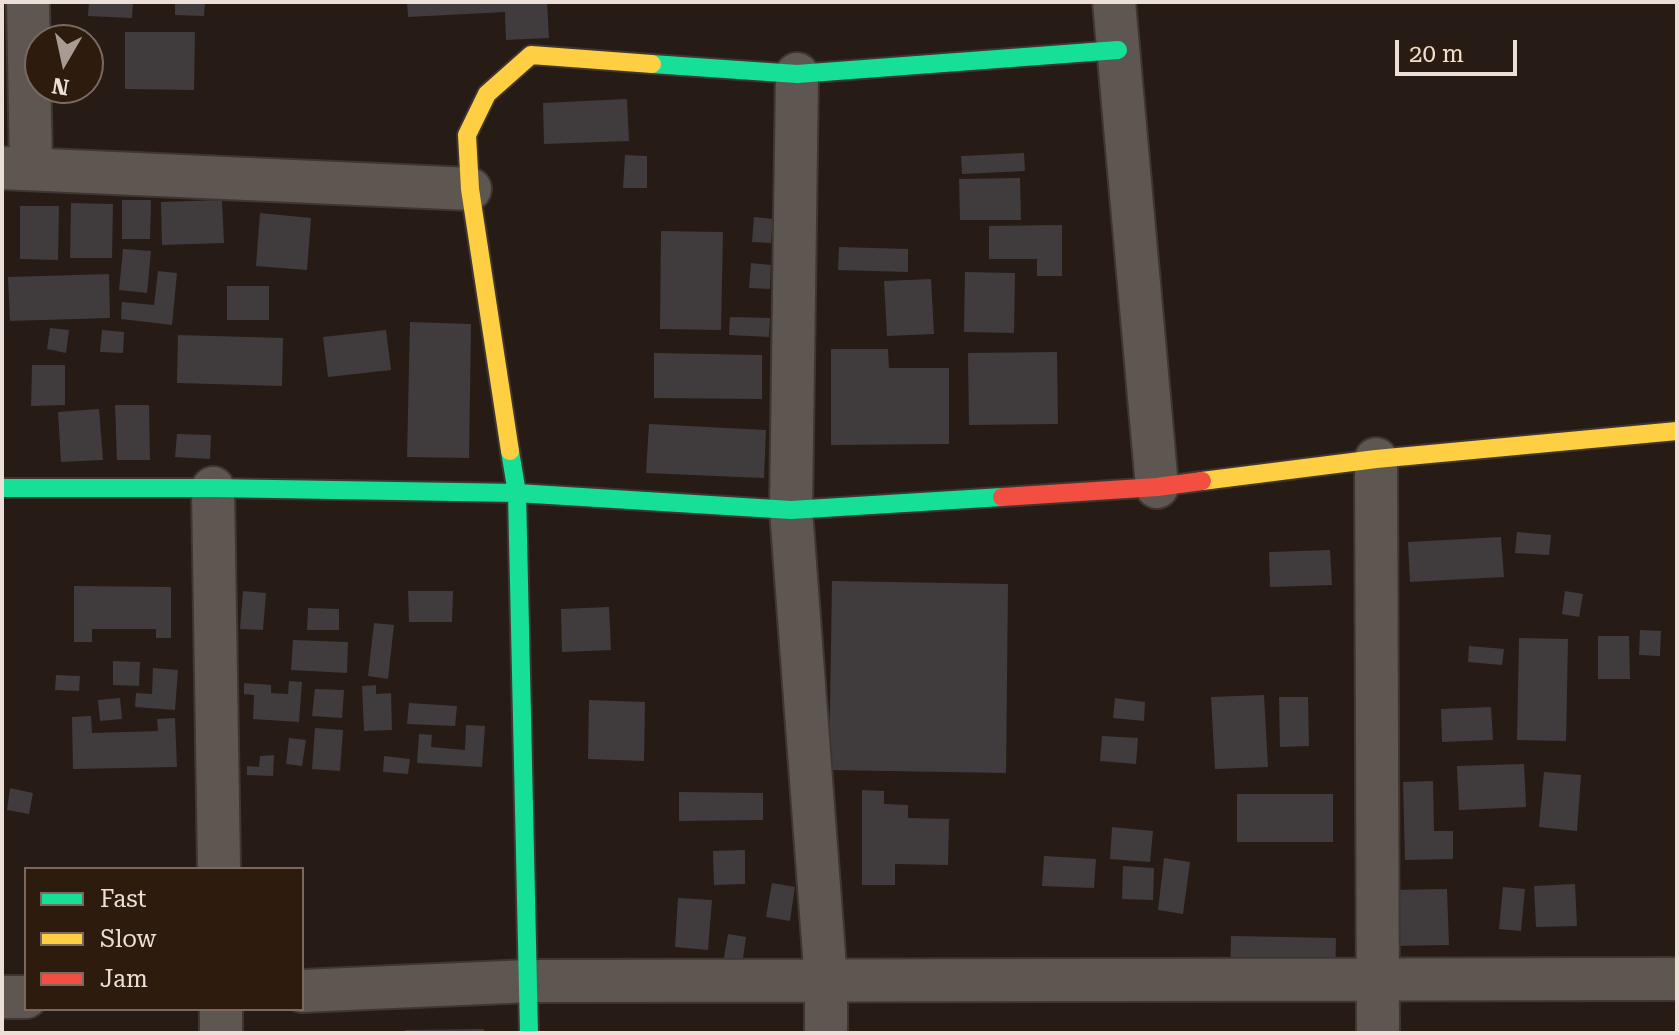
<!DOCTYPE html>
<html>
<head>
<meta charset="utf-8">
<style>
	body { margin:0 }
	#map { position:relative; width:1679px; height:1035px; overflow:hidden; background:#261c15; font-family:"Roboto Serif",serif }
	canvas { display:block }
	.frame { position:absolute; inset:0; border:4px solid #ecdfd7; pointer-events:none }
	.legend { position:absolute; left:24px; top:867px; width:280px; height:144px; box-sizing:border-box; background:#2d1b0e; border:2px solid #79695e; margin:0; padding:10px 14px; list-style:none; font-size:24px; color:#ecdfd7 }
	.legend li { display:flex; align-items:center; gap:16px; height:40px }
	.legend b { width:40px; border:2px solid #79695e }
	.north { position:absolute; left:24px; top:24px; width:80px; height:80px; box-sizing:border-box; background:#2d1b0e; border:2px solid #79695e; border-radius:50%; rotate:189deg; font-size:22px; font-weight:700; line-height:32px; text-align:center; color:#ecdfd7 }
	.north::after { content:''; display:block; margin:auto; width:28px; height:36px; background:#a79b93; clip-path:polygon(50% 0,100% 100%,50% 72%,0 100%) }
	.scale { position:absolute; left:1395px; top:40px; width:122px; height:36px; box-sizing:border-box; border:4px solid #ecdfd7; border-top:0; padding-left:10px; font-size:24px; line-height:28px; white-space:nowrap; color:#ecdfd7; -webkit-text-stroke:6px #2d1b0e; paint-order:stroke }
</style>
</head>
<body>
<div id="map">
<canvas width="1679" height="1035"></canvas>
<div class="frame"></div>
<ul class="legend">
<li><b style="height:10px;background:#16e098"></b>Fast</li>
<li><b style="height:10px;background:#ffcf43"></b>Slow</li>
<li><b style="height:10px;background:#f24e42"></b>Jam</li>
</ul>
<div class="north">N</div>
<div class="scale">20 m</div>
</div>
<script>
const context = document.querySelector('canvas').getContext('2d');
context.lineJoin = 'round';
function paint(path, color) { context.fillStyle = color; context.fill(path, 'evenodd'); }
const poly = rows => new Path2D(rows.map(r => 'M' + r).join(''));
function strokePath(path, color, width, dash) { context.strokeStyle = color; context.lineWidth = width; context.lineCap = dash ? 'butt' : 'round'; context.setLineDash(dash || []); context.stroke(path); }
paint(poly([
	[89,2,133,2,132,18,88,16],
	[175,2,205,2,204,16,175,15],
	[407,2,547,2,549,38,506,40,505,12,408,17],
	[125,32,195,32,194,90,125,89],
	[627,99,629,141,544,144,543,103],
	[1024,153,1025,171,962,174,961,156],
	[625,155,647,156,647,188,623,188],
	[1020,178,1021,220,960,220,959,179],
	[122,200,151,200,150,239,122,239],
	[222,200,224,243,162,245,161,202],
	[71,203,113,204,112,258,70,258],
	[20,206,59,206,58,260,20,259],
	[260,213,311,218,307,270,256,266],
	[754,217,773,219,771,243,752,242],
	[1062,225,1062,276,1037,276,1037,259,989,259,989,226],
	[661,231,723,232,721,330,660,329],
	[839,247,908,249,908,272,838,270],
	[123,249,151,251,147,293,119,290],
	[751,263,771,265,770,289,749,288],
	[158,271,177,273,172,325,121,319,122,302,154,305],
	[965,272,1015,273,1014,333,964,332],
	[109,274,110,318,10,321,8,277],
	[931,279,934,334,887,336,884,281],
	[227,286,269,286,269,320,227,320],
	[730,317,770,318,769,337,729,335],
	[410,322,471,324,469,458,407,457],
	[50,328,69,330,66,353,47,349],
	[102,330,124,332,123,353,100,352],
	[386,330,391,370,328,377,323,337],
	[178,335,283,338,282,386,177,383],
	[831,349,888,349,889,368,949,368,949,444,831,445],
	[1057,352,1058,424,969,425,968,353],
	[654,353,762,355,762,399,654,398],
	[32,365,65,365,65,405,31,406],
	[115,405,149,405,150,460,117,460],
	[99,409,103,460,61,462,58,412],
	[649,424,766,430,764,478,646,473],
	[177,434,211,435,210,459,175,457],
	[1517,532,1551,535,1549,555,1515,553],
	[1501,537,1504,577,1410,582,1408,542],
	[1330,550,1332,585,1270,587,1269,552],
	[832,581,1008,584,1006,773,829,770],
	[74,586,171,587,171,638,156,638,156,629,92,629,92,642,74,642],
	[243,591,266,593,263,630,240,629],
	[408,591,453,591,452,622,409,622],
	[1565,591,1583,594,1579,617,1562,614],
	[609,607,611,650,562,652,561,609],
	[308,608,339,609,339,630,307,630],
	[374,623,394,625,388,679,368,676],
	[1640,630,1661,631,1660,656,1639,655],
	[1598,636,1629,636,1630,679,1598,679],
	[1519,638,1568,639,1566,741,1517,740],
	[293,640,348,642,347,673,291,670],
	[1469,646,1504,649,1502,665,1468,662],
	[113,661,140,662,139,686,113,685],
	[153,668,178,670,175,710,135,707,136,693,152,694],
	[56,675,80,676,79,691,55,690],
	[289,681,302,682,299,722,253,719,254,695,244,694,244,683,271,685,271,693,288,694],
	[376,685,376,694,391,693,392,730,364,731,362,686],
	[315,689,344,690,342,718,312,716],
	[1264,695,1268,767,1215,769,1211,697],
	[1279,697,1308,697,1309,746,1280,747],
	[120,698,122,719,100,721,98,700],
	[1115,698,1145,702,1144,721,1113,718],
	[589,700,645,702,644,761,588,759],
	[409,703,457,706,455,726,407,724],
	[1491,707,1493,740,1442,742,1441,709],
	[91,716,92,733,158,731,157,719,175,718,177,767,73,769,72,717],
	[466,725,485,726,482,767,417,763,419,734,432,735,431,747,465,750],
	[315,728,343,730,340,771,312,769],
	[1102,736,1138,738,1136,764,1100,761],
	[289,738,306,740,302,766,286,764],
	[274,755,273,776,247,775,247,766,259,767,260,756],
	[384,756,410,759,408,774,383,772],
	[1524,764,1526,807,1459,810,1457,766],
	[1544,772,1581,775,1577,831,1539,827],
	[1433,781,1434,831,1453,831,1453,859,1405,860,1403,782],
	[10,788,33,793,29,814,7,810],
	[862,790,884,791,884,804,908,805,908,818,949,819,948,865,895,864,895,885,862,885],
	[679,792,763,793,763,820,679,821],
	[1237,794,1333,794,1333,842,1237,842],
	[1112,827,1153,831,1150,862,1110,859],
	[745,850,745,884,714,885,713,851],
	[1044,856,1096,859,1094,888,1042,886],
	[1164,858,1190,862,1183,914,1158,910],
	[1123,866,1154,868,1153,900,1122,899],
	[772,883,795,887,790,921,766,917],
	[1575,884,1577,926,1536,927,1534,886],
	[1503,887,1525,889,1521,931,1499,929],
	[1447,889,1449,945,1394,946,1393,890],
	[678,898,712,900,708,950,675,947],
	[728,934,746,937,742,965,723,963],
	[1231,936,1336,938,1335,978,1230,977],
	[484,1029,484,1033,405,1033,405,1030]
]), '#403b3d');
const street = poly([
	[28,2,31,169],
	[1114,2,1157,487],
	[797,74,791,510,826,981,826,1033],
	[2,168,470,189],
	[1376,459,1378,1033],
	[213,488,219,869],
	[302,991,529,981,1677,979],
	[2,997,26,997],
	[221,1009,221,1033]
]);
const fast = poly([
	[652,64,797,74,1118,50],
	[510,451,517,493,529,1033],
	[2,488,213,488,517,493,791,510,1002,497]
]);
const slow = poly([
	[510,451,470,189,467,135,487,94,531,55,652,64],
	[1202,481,1376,459,1677,431]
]);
const jam = poly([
	[1002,497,1157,487,1202,481]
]);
strokePath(street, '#3f3631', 46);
strokePath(fast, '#3f3631', 22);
strokePath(slow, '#3f3631', 22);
strokePath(jam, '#3f3631', 22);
strokePath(street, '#5e5751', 42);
strokePath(fast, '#16e098', 18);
strokePath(slow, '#ffcf43', 18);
strokePath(jam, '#f24e42', 18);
</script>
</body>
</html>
